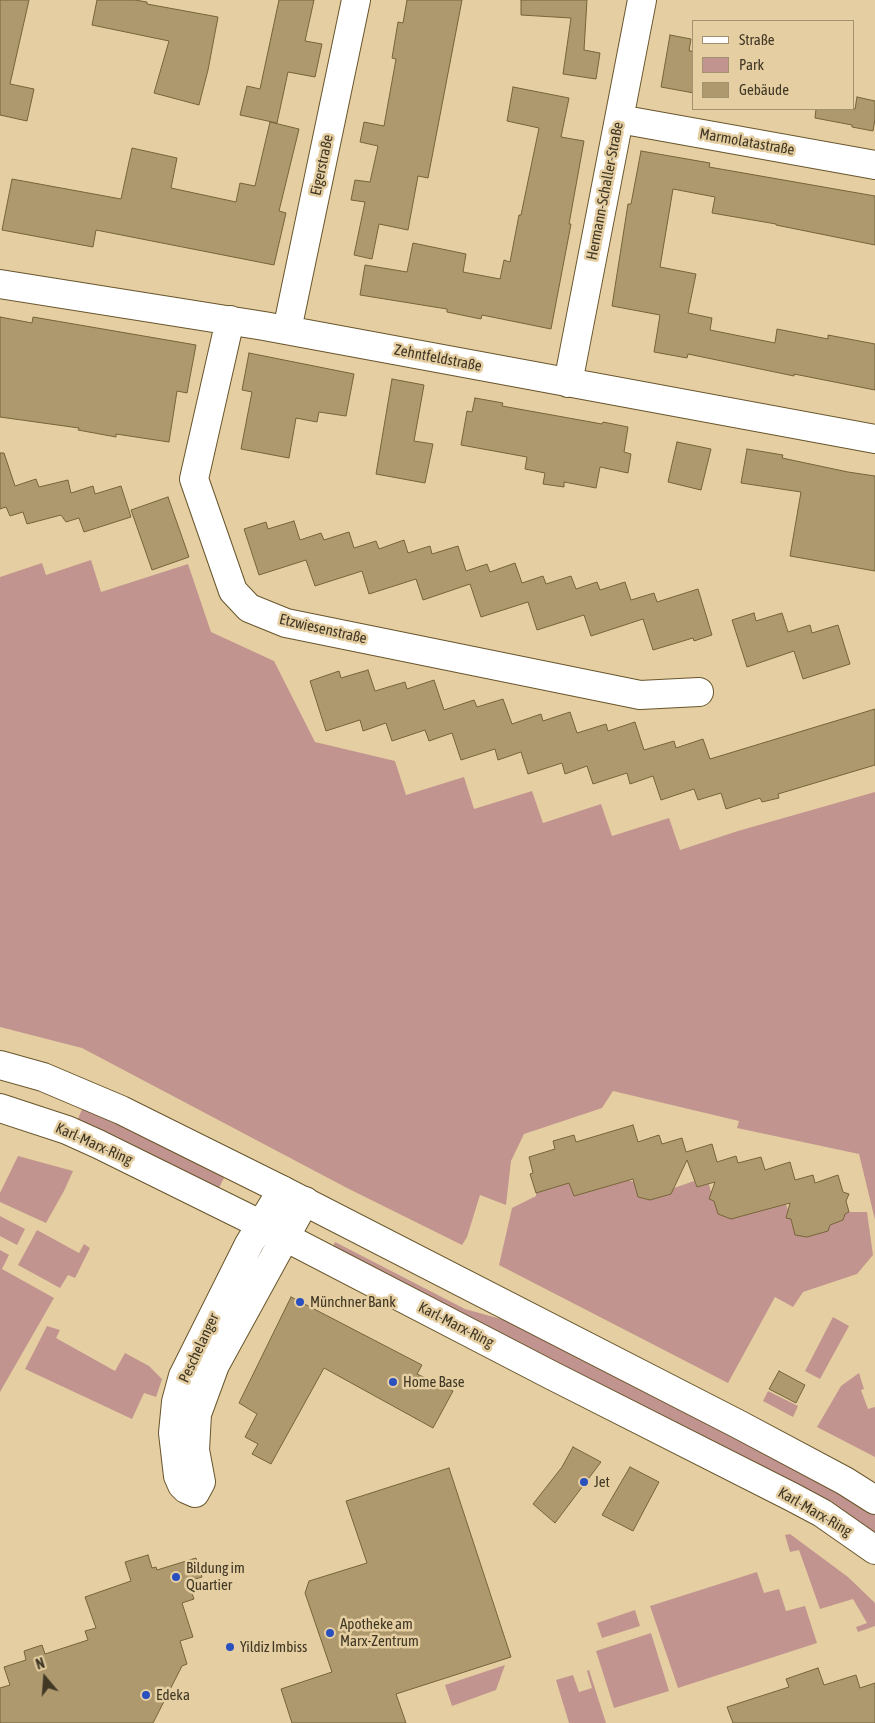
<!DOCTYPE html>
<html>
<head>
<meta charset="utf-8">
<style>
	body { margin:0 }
	#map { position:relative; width:875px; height:1723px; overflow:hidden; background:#e5cfa2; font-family:"Asap Condensed",sans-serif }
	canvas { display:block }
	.legend { position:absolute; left:692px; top:20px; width:162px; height:90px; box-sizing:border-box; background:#e5cfa2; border:1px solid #a39270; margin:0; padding:6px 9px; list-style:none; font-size:15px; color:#403725 }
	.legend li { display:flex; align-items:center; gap:10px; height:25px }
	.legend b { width:25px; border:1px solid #a39270 }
	.north { position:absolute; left:20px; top:1653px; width:50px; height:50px; -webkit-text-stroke:4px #e5cfa2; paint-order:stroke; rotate:342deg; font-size:14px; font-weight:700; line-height:20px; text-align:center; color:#403725 }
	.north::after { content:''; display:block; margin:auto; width:18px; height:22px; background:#403725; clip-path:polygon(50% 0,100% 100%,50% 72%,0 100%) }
</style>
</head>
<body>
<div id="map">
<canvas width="875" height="1723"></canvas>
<ul class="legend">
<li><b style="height:6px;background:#fff"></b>Straße</li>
<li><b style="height:14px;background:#c2948f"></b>Park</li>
<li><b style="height:14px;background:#ae996e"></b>Gebäude</li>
</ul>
<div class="north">N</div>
</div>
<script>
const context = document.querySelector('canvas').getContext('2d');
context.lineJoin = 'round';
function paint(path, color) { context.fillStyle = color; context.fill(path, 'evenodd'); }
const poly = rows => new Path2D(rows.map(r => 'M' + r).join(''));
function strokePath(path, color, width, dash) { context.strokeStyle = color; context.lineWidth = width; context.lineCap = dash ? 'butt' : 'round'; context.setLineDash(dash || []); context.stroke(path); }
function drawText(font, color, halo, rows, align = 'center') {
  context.font = font + ' "Asap Condensed",sans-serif'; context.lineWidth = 5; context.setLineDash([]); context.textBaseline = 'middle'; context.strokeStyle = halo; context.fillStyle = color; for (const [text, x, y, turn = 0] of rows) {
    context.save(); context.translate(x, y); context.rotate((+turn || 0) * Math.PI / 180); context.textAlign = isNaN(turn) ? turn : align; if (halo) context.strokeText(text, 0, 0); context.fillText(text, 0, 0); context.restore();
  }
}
paint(poly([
	[91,560,101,592,188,564,211,632,274,661,315,742,395,761,406,795,464,777,474,809,532,791,543,823,601,804,612,836,669,818,680,850,738,831,875,792,875,1220,859,1154,737,1128,739,1121,613,1091,602,1108,524,1134,511,1161,506,1205,480,1195,467,1237,462,1245,347,1188,82,1048,0,1027,0,577,42,563,46,575],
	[83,1107,121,1123,225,1176,218,1190,77,1121],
	[18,1156,73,1171,64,1191,46,1223,0,1202,0,1193],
	[628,1180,634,1182,638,1197,650,1200,670,1194,674,1188,694,1181,697,1187,709,1184,711,1192,709,1199,714,1201,718,1214,731,1219,786,1204,788,1210,786,1218,791,1219,796,1235,807,1237,827,1231,830,1225,843,1220,845,1214,849,1212,867,1212,873,1255,857,1274,803,1292,793,1307,775,1297,728,1383,499,1265,512,1208,536,1196,536,1193,569,1183,574,1196],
	[0,1216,25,1229,17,1245,0,1236],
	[37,1230,79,1253,84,1244,90,1248,75,1278,68,1275,60,1288,18,1265],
	[335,1242,465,1309,515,1323,796,1468,847,1497,875,1515,875,1536,332,1248],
	[0,1250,9,1255,2,1269,54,1298,0,1392],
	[833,1317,849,1326,820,1379,805,1371],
	[47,1326,60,1330,56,1338,115,1371,125,1353,149,1366,162,1379,156,1397,144,1393,132,1419,25,1369],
	[859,1373,864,1389,861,1390,868,1409,875,1407,875,1457,817,1427,841,1386],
	[768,1391,798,1406,793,1417,763,1401],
	[790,1534,848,1577,875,1603,875,1626,858,1632,856,1627,867,1623,853,1599,820,1609,799,1550,790,1552,785,1535],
	[757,1572,764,1593,779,1589,786,1611,805,1606,817,1643,678,1688,650,1606],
	[635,1610,640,1626,602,1638,597,1623],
	[651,1633,669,1691,614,1708,596,1651],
	[505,1665,496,1690,452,1706,445,1685],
	[589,1670,606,1723,569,1723,556,1680,573,1675,579,1692,592,1688,587,1671]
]), '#c2948f');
const building = poly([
	[0,0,29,0,10,84,34,89,27,121,0,115,0,0],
	[97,0,135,0,147,2,147,4,218,17,208,70,199,105,154,93,169,41,92,25,97,0],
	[279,0,314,0,305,41,322,44,315,77,288,72,277,123,240,115,247,86,260,89,279,0],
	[407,0,462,0,428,178,418,176,408,230,379,224,372,259,354,255,365,202,351,200,355,180,370,182,378,146,360,142,364,122,384,126,396,59,392,58,398,22,403,23,407,0],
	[521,0,587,0,584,50,600,53,596,79,563,74,571,18,521,15,521,0],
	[670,35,691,39,689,51,694,51,694,93,661,87,670,35],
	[513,87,569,98,561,137,584,141,569,224,571,224,551,329,482,315,481,319,447,312,447,309,360,295,365,265,407,272,413,243,466,254,463,272,500,279,504,260,510,262,519,215,521,215,539,128,507,121,513,87],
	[857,97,875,101,875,119,873,131,852,127,852,125,815,118,816,109,855,109,857,97],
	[270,122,299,129,279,211,286,213,274,265,96,230,93,247,2,230,12,179,121,199,132,148,177,158,171,188,236,202,240,183,255,186,270,122],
	[641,151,710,163,709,167,875,196,875,245,776,225,776,224,712,213,715,197,673,189,660,267,696,274,688,313,712,318,710,330,775,343,777,329,828,339,828,335,875,344,875,390,794,374,794,376,688,354,687,358,654,352,660,315,612,306,628,204,631,204,641,151],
	[0,317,32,323,33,317,196,345,187,393,177,391,169,442,116,434,116,437,78,430,79,428,0,417,0,317],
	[249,353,354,374,346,416,319,412,317,422,296,418,289,458,241,449,252,392,242,390,249,353],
	[392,379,424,385,414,441,433,444,425,483,376,474,392,379],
	[475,398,503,403,502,406,602,424,603,422,628,427,624,452,631,454,628,473,600,467,596,488,564,482,564,487,543,484,545,473,525,469,527,457,461,445,467,411,472,412,475,398],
	[677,442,711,449,701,490,668,482,677,442],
	[747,449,783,455,782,458,848,472,875,476,875,571,790,556,801,492,741,483,747,449],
	[0,453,4,453,15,486,36,479,39,487,68,480,71,493,93,486,95,494,121,486,131,517,84,532,79,518,66,522,61,515,27,524,23,512,10,516,6,507,0,509,0,453],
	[168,497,189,557,152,570,131,510,168,497],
	[294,521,300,540,321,533,324,540,349,532,354,548,376,541,379,549,404,540,408,553,430,546,432,554,458,546,466,571,487,564,490,572,515,563,522,583,543,576,546,584,571,576,576,589,597,582,600,590,625,582,631,600,654,593,657,602,698,589,712,635,694,641,693,638,653,650,643,619,591,636,584,615,537,630,528,602,481,617,470,584,423,600,416,579,369,594,362,571,315,586,306,560,259,575,244,529,266,522,268,529,294,521],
	[754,613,756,621,782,613,788,632,810,625,812,633,838,625,850,664,803,679,794,651,747,667,732,620,754,613],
	[368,670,375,691,405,682,407,689,434,680,444,710,474,700,477,707,503,699,512,724,541,714,543,721,570,712,577,733,606,724,608,731,635,722,644,750,674,741,676,748,703,739,710,759,875,709,875,765,778,794,779,798,762,802,760,798,726,809,721,793,698,800,694,789,661,800,653,776,630,784,627,773,593,784,587,766,565,774,562,763,528,774,521,752,498,760,495,749,461,760,452,733,429,741,425,730,392,741,386,723,363,731,360,720,326,731,310,681,339,671,341,678,368,670],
	[633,1125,638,1142,659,1135,662,1144,682,1138,686,1152,712,1144,717,1162,736,1156,738,1163,761,1157,765,1170,790,1162,795,1180,813,1175,815,1183,838,1175,843,1192,849,1194,846,1201,849,1212,845,1214,843,1220,830,1225,828,1231,807,1237,795,1235,791,1219,786,1218,790,1203,731,1219,718,1214,714,1201,709,1199,715,1182,697,1187,687,1160,671,1194,650,1200,638,1197,633,1179,574,1196,569,1183,536,1193,530,1174,533,1173,529,1157,555,1149,553,1141,574,1135,576,1142,633,1125],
	[291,1297,422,1365,417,1374,453,1391,433,1428,324,1368,271,1464,252,1454,258,1444,245,1437,257,1414,239,1403,291,1297],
	[779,1371,805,1385,796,1403,769,1389,779,1371],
	[573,1447,601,1462,555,1523,533,1504,562,1467,573,1447],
	[630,1467,659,1482,633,1531,602,1515,630,1467],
	[449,1468,511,1657,396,1694,406,1723,292,1723,281,1689,332,1672,305,1593,309,1581,367,1563,346,1501,449,1468],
	[148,1555,152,1568,156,1567,157,1570,196,1558,202,1577,189,1581,190,1584,189,1585,194,1599,182,1603,193,1637,180,1641,187,1664,182,1666,153,1723,0,1723,0,1688,10,1685,4,1667,26,1660,24,1651,42,1645,45,1654,88,1640,85,1631,96,1628,85,1597,131,1581,125,1562,148,1555],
	[818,1668,824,1685,856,1675,860,1688,875,1683,875,1723,733,1723,727,1707,789,1687,786,1679,818,1668]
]);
paint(building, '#ae996e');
strokePath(building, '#766339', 1);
const minor = poly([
	[619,119,875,165],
	[0,284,264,326,875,439],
	[230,320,194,479,233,591,249,608,286,623,640,695,699,692],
	[287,330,356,0],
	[568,383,642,0],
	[282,1190,249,1244,183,1376,176,1402,173,1433,178,1476,182,1485,186,1489,195,1493,201,1482,195,1450,197,1414,215,1365,305,1201]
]);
const major = poly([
	[0,1065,43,1077,121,1110,282,1190,738,1424,845,1481,875,1500],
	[0,1108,67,1130,98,1144,260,1224,551,1375,792,1497,822,1513,875,1550]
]);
strokePath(minor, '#68552c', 30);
strokePath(major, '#68552c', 30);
strokePath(minor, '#fff', 28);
strokePath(major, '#fff', 28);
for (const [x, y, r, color] of [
	[300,1302,5,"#2a50bf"],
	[393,1382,5,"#2a50bf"],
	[584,1482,5,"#2a50bf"],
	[176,1577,5,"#2a50bf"],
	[330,1633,5,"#2a50bf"],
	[230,1647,5,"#2a50bf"],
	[146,1695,5,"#2a50bf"]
]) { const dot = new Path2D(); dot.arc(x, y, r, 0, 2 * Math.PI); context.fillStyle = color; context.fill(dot); strokePath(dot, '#e5cfa2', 2); }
drawText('15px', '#403725', '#e5cfa2', [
	["Marmolatastraße",747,142,10],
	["Eigerstraße",322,165,-78],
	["Hermann-Schaller-Straße",605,191,-79],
	["Zehntfeldstraße",438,358,11],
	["Etzwiesenstraße",323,629,13],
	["Karl-Marx-Ring",94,1144,24],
	["Karl-Marx-Ring",456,1325,27],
	["Peschelanger",199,1348,-65],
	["Karl-Marx-Ring",815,1512,30]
]);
drawText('15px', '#403725', '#e5cfa2', [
	["Münchner Bank",310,1302],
	["Home Base",403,1382],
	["Jet",594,1482],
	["Bildung im",186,1568],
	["Quartier",186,1585],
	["Apotheke am",340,1624],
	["Marx-Zentrum",340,1641],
	["Yildiz Imbiss",240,1647],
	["Edeka",156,1695]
], 'left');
</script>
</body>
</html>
